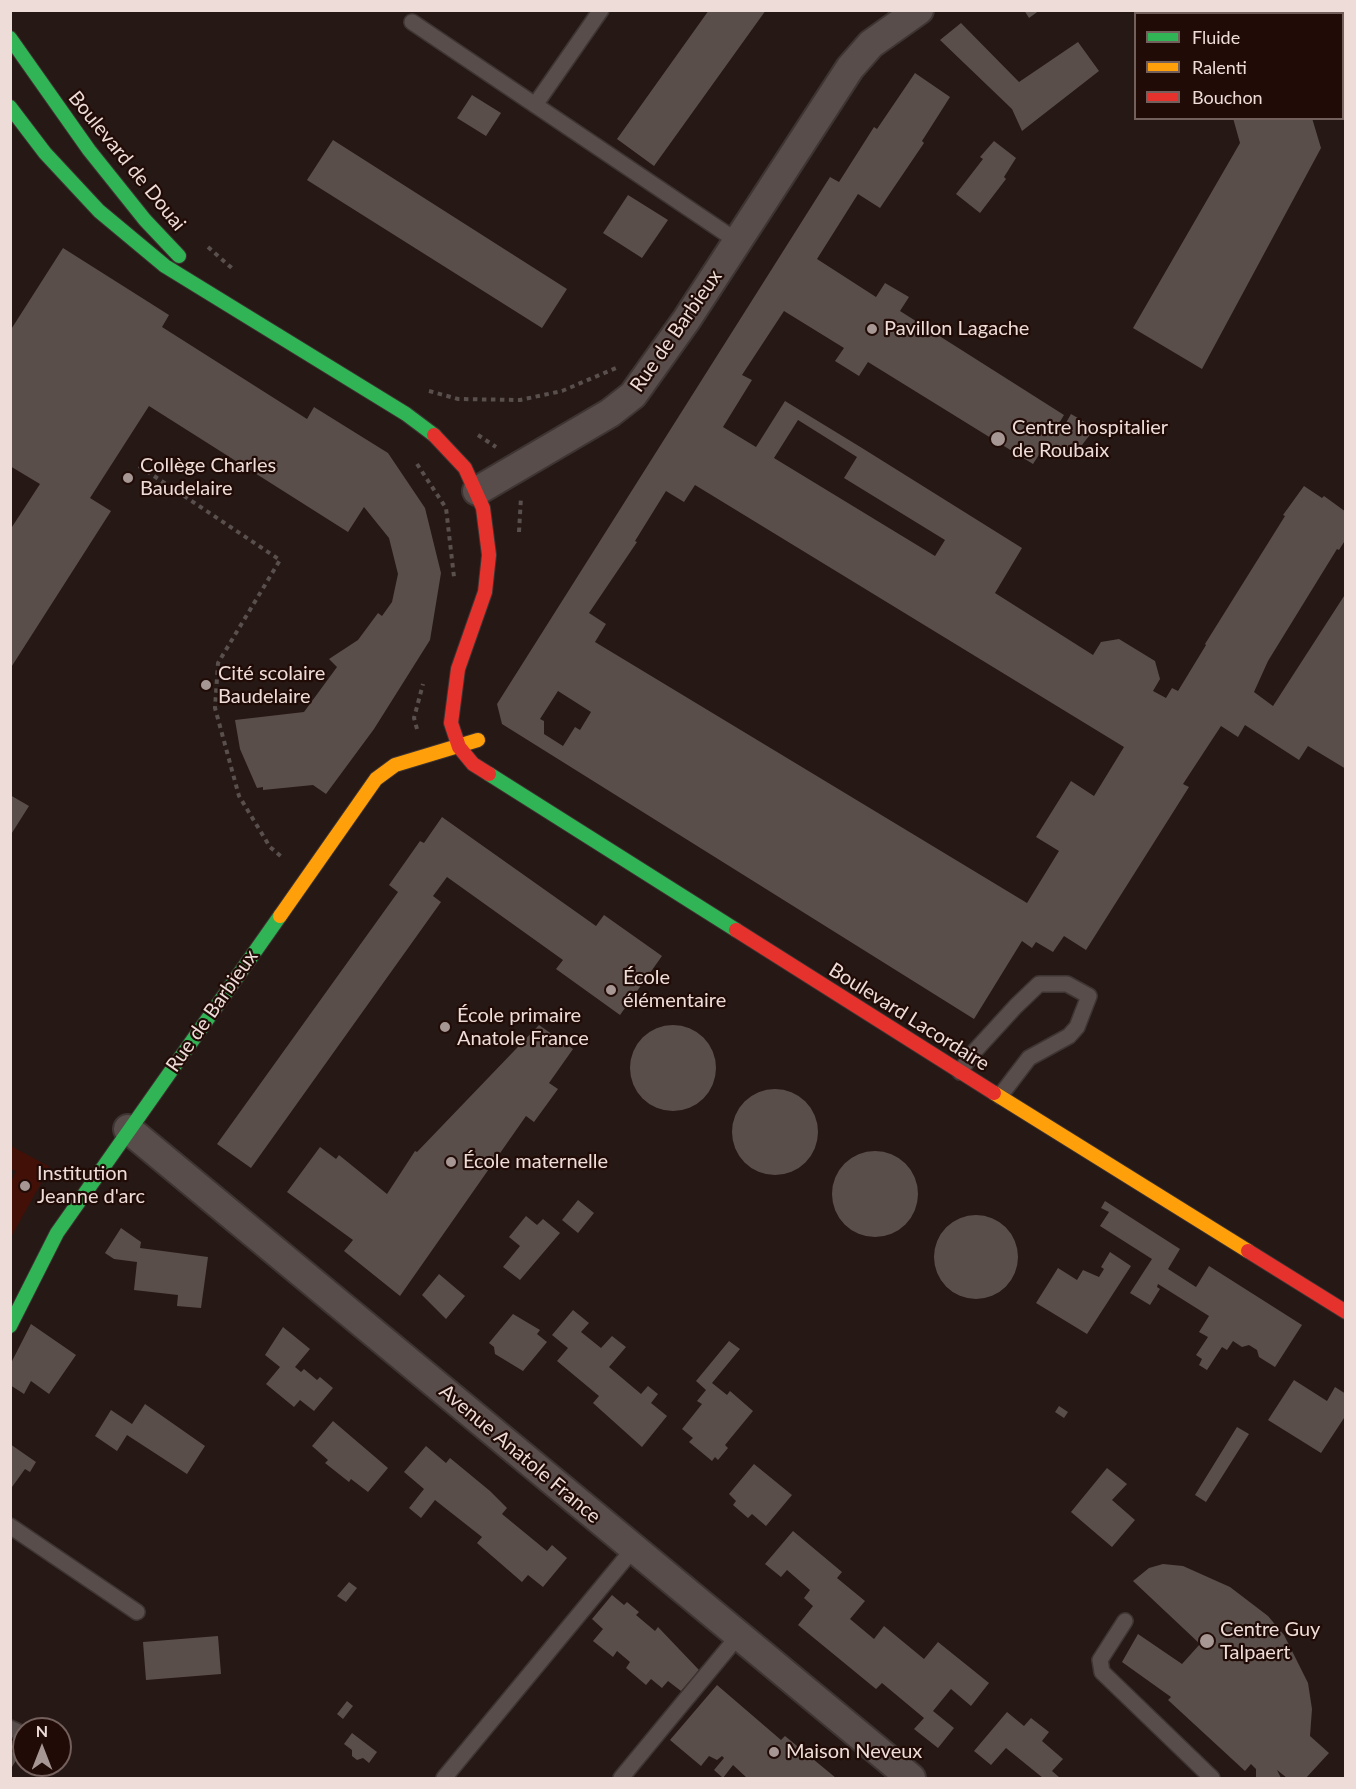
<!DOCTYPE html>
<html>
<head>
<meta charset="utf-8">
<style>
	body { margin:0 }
	#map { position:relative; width:1356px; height:1789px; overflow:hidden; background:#261815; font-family:Lato,sans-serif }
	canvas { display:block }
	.frame { position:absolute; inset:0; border:12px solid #eddcd8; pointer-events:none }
	.legend { position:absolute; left:1134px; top:12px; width:210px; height:108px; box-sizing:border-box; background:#210b07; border:2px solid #735f5b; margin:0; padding:8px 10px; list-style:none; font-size:18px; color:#eddcd8 }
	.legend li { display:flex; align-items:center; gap:12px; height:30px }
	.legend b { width:30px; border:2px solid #735f5b }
	.north { position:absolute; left:12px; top:1717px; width:60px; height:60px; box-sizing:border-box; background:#210b07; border:2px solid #735f5b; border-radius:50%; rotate:0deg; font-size:16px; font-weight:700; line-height:24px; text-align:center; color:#eddcd8 }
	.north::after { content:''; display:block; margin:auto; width:21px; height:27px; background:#a79794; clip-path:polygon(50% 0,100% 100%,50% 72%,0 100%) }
</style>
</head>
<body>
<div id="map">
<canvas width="1356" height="1789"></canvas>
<div class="frame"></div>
<ul class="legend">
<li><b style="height:8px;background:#30b455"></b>Fluide</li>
<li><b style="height:8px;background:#ff9f0a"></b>Ralenti</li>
<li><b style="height:8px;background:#e5322d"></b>Bouchon</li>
</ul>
<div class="north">N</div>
</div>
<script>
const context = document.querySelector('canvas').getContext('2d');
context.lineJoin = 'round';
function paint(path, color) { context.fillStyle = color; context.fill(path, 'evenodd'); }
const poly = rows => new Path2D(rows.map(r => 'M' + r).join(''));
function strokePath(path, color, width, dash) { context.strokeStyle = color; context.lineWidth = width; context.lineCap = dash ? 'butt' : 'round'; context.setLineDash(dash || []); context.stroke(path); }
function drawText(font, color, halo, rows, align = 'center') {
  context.font = font + ' Lato,sans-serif'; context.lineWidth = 4.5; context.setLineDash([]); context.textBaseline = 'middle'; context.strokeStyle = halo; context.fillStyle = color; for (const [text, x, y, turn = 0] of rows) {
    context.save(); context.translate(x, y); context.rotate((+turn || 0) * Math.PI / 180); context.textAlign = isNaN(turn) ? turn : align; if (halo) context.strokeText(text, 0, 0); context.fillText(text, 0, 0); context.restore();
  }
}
paint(poly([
	[11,1146,50,1167,11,1237,11,1182,16,1171,11,1169]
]), '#431008');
paint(poly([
	[709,10,766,10,654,166,617,139],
	[1024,10,1040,10,1029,18],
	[961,23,1019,82,1078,42,1099,71,1022,131,1012,109,940,40],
	[915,73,950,97,922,141,924,143,880,208,858,194,817,259,876,297,885,283,909,297,900,311,1064,415,1058,425,1063,428,1071,414,1095,428,1079,449,1071,444,1063,456,1059,457,1044,447,1033,464,868,362,859,376,835,361,844,348,784,311,742,375,752,380,723,427,756,447,785,401,862,448,1022,548,995,593,1093,655,1101,642,1119,639,1155,661,1160,679,1153,691,1166,698,1172,688,1178,691,1206,645,1205,644,1285,516,1283,515,1304,486,1322,498,1324,496,1346,512,1346,539,1339,550,1337,549,1268,661,1254,692,1273,706,1346,593,1346,769,1308,746,1299,760,1245,725,1238,737,1221,726,1183,784,1189,787,1086,950,1064,936,1053,952,1036,942,1032,948,1022,941,974,1019,502,724,497,704,830,177,839,182,874,127,877,129],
	[798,420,857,457,844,478,945,540,935,556,774,458],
	[695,485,1124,747,1094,796,1071,781,1036,837,1059,851,1027,903,595,642,606,624,589,613,637,542,635,541,666,491,684,502],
	[558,691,591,712,580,730,575,727,563,746,544,734,544,721,540,719],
	[472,95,501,113,486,136,457,118],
	[1233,118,1312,118,1321,148,1202,369,1133,328,1240,143],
	[333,140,567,289,542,328,307,180],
	[994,141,1016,158,1004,177,1006,179,980,213,956,194,983,159,980,157],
	[628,195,668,220,642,258,603,233],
	[63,248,169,315,162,327,307,419,314,407,388,453,425,508,441,573,430,640,374,729,326,794,313,785,263,790,263,787,257,788,240,749,235,720,304,712,337,667,329,659,358,640,378,613,382,616,392,602,398,574,389,538,364,507,348,532,149,406,90,498,111,511,10,669,10,530,40,484,10,466,10,331],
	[10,795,29,806,10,836],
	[442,817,596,926,604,915,662,956,620,1015,556,969,563,960,447,877,433,896,441,902,251,1168,217,1144,398,892,389,885,420,841,424,843],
	[539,1025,573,1049,549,1083,558,1089,534,1122,526,1116,400,1296,344,1251,353,1240,287,1192,320,1147,336,1159,339,1155,387,1194,415,1151,417,1152],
	'630 1068a43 43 0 1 1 86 0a43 43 0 1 1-86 0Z',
	'732 1132a43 43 0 1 1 86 0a43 43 0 1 1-86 0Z',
	'832 1194a43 43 0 1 1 86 0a43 43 0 1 1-86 0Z',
	[578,1200,594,1213,578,1233,562,1220],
	[1105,1201,1180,1249,1168,1269,1196,1287,1209,1266,1302,1325,1275,1367,1259,1357,1257,1350,1249,1345,1242,1347,1233,1341,1227,1350,1222,1347,1207,1370,1199,1365,1202,1359,1196,1355,1208,1337,1199,1332,1209,1316,1158,1284,1157,1287,1160,1289,1150,1305,1130,1293,1152,1259,1100,1226,1109,1212,1101,1208],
	'934 1257a42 42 0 1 1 84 0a42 42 0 1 1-84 0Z',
	[526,1216,537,1225,543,1219,560,1233,520,1280,503,1267,520,1246,509,1237],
	[121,1228,141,1242,140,1248,208,1257,201,1308,177,1306,178,1295,134,1290,137,1262,114,1259,105,1253],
	[1110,1252,1131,1266,1087,1334,1036,1303,1058,1268,1077,1280,1083,1270,1099,1277,1104,1269,1101,1267],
	[439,1274,465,1296,446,1319,422,1295],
	[573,1310,589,1323,581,1332,601,1348,612,1336,626,1347,609,1367,641,1394,648,1386,658,1394,651,1403,667,1416,642,1447,593,1403,599,1396,557,1361,568,1348,552,1335],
	[513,1314,540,1330,537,1334,547,1342,523,1371,495,1354,494,1347,489,1343],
	[31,1324,76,1355,49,1394,31,1381,24,1394,10,1385,10,1365],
	[283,1327,310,1349,295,1367,301,1372,304,1369,317,1380,320,1377,333,1388,314,1411,300,1400,294,1407,266,1384,280,1367,265,1355],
	[729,1341,740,1349,712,1383,727,1395,730,1391,753,1411,725,1445,728,1448,718,1460,715,1457,712,1461,689,1442,693,1438,682,1429,702,1404,697,1401,706,1390,696,1381],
	[1294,1380,1327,1401,1335,1387,1346,1394,1346,1415,1321,1453,1268,1420],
	[145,1404,205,1446,187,1474,127,1435,117,1451,95,1436,111,1410,132,1424],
	[1059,1406,1068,1412,1064,1418,1055,1412],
	[333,1421,388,1468,368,1492,351,1479,349,1482,325,1463,328,1460,312,1446],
	[1237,1427,1249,1434,1206,1502,1195,1495],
	[10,1444,36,1462,30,1472,25,1469,12,1487],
	[426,1446,446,1463,450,1458,490,1491,507,1508,502,1514,547,1551,552,1545,567,1558,543,1587,528,1575,522,1582,477,1543,482,1537,435,1500,421,1518,409,1508,424,1489,404,1472],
	[754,1464,792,1495,766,1526,752,1514,748,1518,733,1505,736,1501,729,1494],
	[1107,1468,1127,1484,1112,1500,1135,1520,1112,1547,1071,1512],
	[793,1531,842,1572,837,1578,865,1601,850,1619,874,1639,884,1626,924,1659,938,1642,989,1683,971,1706,951,1689,933,1711,954,1728,938,1748,914,1729,924,1718,882,1683,876,1689,798,1625,813,1606,804,1598,810,1590,787,1570,781,1577,765,1564],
	[1163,1564,1183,1566,1230,1587,1268,1616,1284,1635,1308,1683,1312,1709,1310,1736,1329,1753,1306,1778,1287,1778,1277,1770,1281,1778,1256,1778,1256,1769,1251,1764,1245,1771,1168,1700,1171,1697,1122,1662,1138,1634,1182,1664,1200,1644,1133,1581,1149,1568],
	[349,1582,357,1588,346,1602,337,1596],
	[612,1595,624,1605,627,1602,639,1612,636,1615,655,1631,658,1627,699,1670,681,1691,668,1681,662,1688,651,1679,646,1685,626,1668,630,1662,617,1651,613,1657,593,1641,603,1629,592,1619],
	[218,1636,221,1674,146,1680,143,1642],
	[717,1685,781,1740,785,1736,836,1778,747,1778,733,1765,723,1778,714,1770,724,1758,722,1756,717,1760,709,1756,701,1766,670,1740],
	[347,1701,353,1706,343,1719,337,1714],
	[1007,1712,1024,1726,1031,1718,1049,1732,1042,1741,1063,1759,1052,1771,1060,1778,1043,1778,1006,1748,991,1765,974,1751],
	[352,1733,377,1752,369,1763,363,1758,357,1760,352,1756,352,1750,344,1744],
	[10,1751,19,1756,10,1770]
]), '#5a4e4b');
const lane = poly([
	[412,22,737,241],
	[535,105,601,10],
	[960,1072,972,1054,1016,1006,1039,984,1067,984,1089,996,1077,1027,1069,1036,1029,1058,1000,1096],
	[10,1526,137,1612],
	[1125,1621,1100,1660,1102,1672,1212,1778],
	[10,1728,19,1732],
	[444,1778,634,1548],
	[621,1778,739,1635]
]);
const street = poly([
	[477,491,610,413,633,395,687,319,850,68,871,44,919,10],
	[128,1129,911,1778]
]);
const fast = poly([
	[10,38,89,150,145,220,179,256],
	[10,107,45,153,99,211,165,266,406,414,434,435],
	[489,774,736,930],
	[10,1326,57,1233,280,916]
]);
const slow = poly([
	[280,916,376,779,395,765,478,740],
	[994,1093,1248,1251]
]);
const jam = poly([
	[434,435,465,468,483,508,489,555,485,592,458,669,451,723,459,747,473,764,489,774],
	[736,930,994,1093],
	[1248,1251,1346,1312]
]);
strokePath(lane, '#3e3432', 18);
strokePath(street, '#3e3432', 32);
strokePath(fast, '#3e3432', 16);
strokePath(slow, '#3e3432', 16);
strokePath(jam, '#3e3432', 16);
strokePath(poly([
	[208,247,234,270],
	[429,391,458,399,520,400,562,391,616,368],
	[478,435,496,447],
	[417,464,446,508,454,577],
	[139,466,280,560,218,663,215,708,239,796,270,847,283,858],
	[519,532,521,497],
	[417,729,414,718,423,684]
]), '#594f4d', 4, [4.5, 4.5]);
strokePath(lane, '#584d4a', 15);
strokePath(street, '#584d4a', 28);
strokePath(fast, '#30b455', 14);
strokePath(slow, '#ff9f0a', 14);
strokePath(jam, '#e5322d', 14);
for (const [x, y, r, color] of [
	[872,329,6,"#a79794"],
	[998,439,8,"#a79794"],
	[128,478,6,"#a79794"],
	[206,685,6,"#a79794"],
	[611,990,6,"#a79794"],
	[445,1027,6,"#a79794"],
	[451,1162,6,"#a79794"],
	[25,1186,6,"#a79794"],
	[1207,1641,8,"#a79794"],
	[774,1752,6,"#a79794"]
]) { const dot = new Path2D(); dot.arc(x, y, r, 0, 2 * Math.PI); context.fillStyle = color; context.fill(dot); strokePath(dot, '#210b07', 2); }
drawText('20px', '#eddcd8', '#210b07', [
	["Boulevard de Douai",127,161,51],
	["Rue de Barbieux",676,331,-55],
	["Rue de Barbieux",212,1011,-55],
	["Boulevard Lacordaire",909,1017,32],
	["Avenue Anatole France",520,1454,40]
]);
drawText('20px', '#eddcd8', '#210b07', [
	["Pavillon Lagache",884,329],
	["Centre hospitalier",1012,428],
	["de Roubaix",1012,451],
	["Collège Charles",140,466],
	["Baudelaire",140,489],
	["Cité scolaire",218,674],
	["Baudelaire",218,697],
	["École",623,978],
	["élémentaire",623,1001],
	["École primaire",457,1016],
	["Anatole France",457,1039],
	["École maternelle",463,1162],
	["Institution",37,1174],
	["Jeanne d'arc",37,1197],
	["Centre Guy",1220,1630],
	["Talpaert",1220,1653],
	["Maison Neveux",786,1752]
], 'left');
</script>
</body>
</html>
